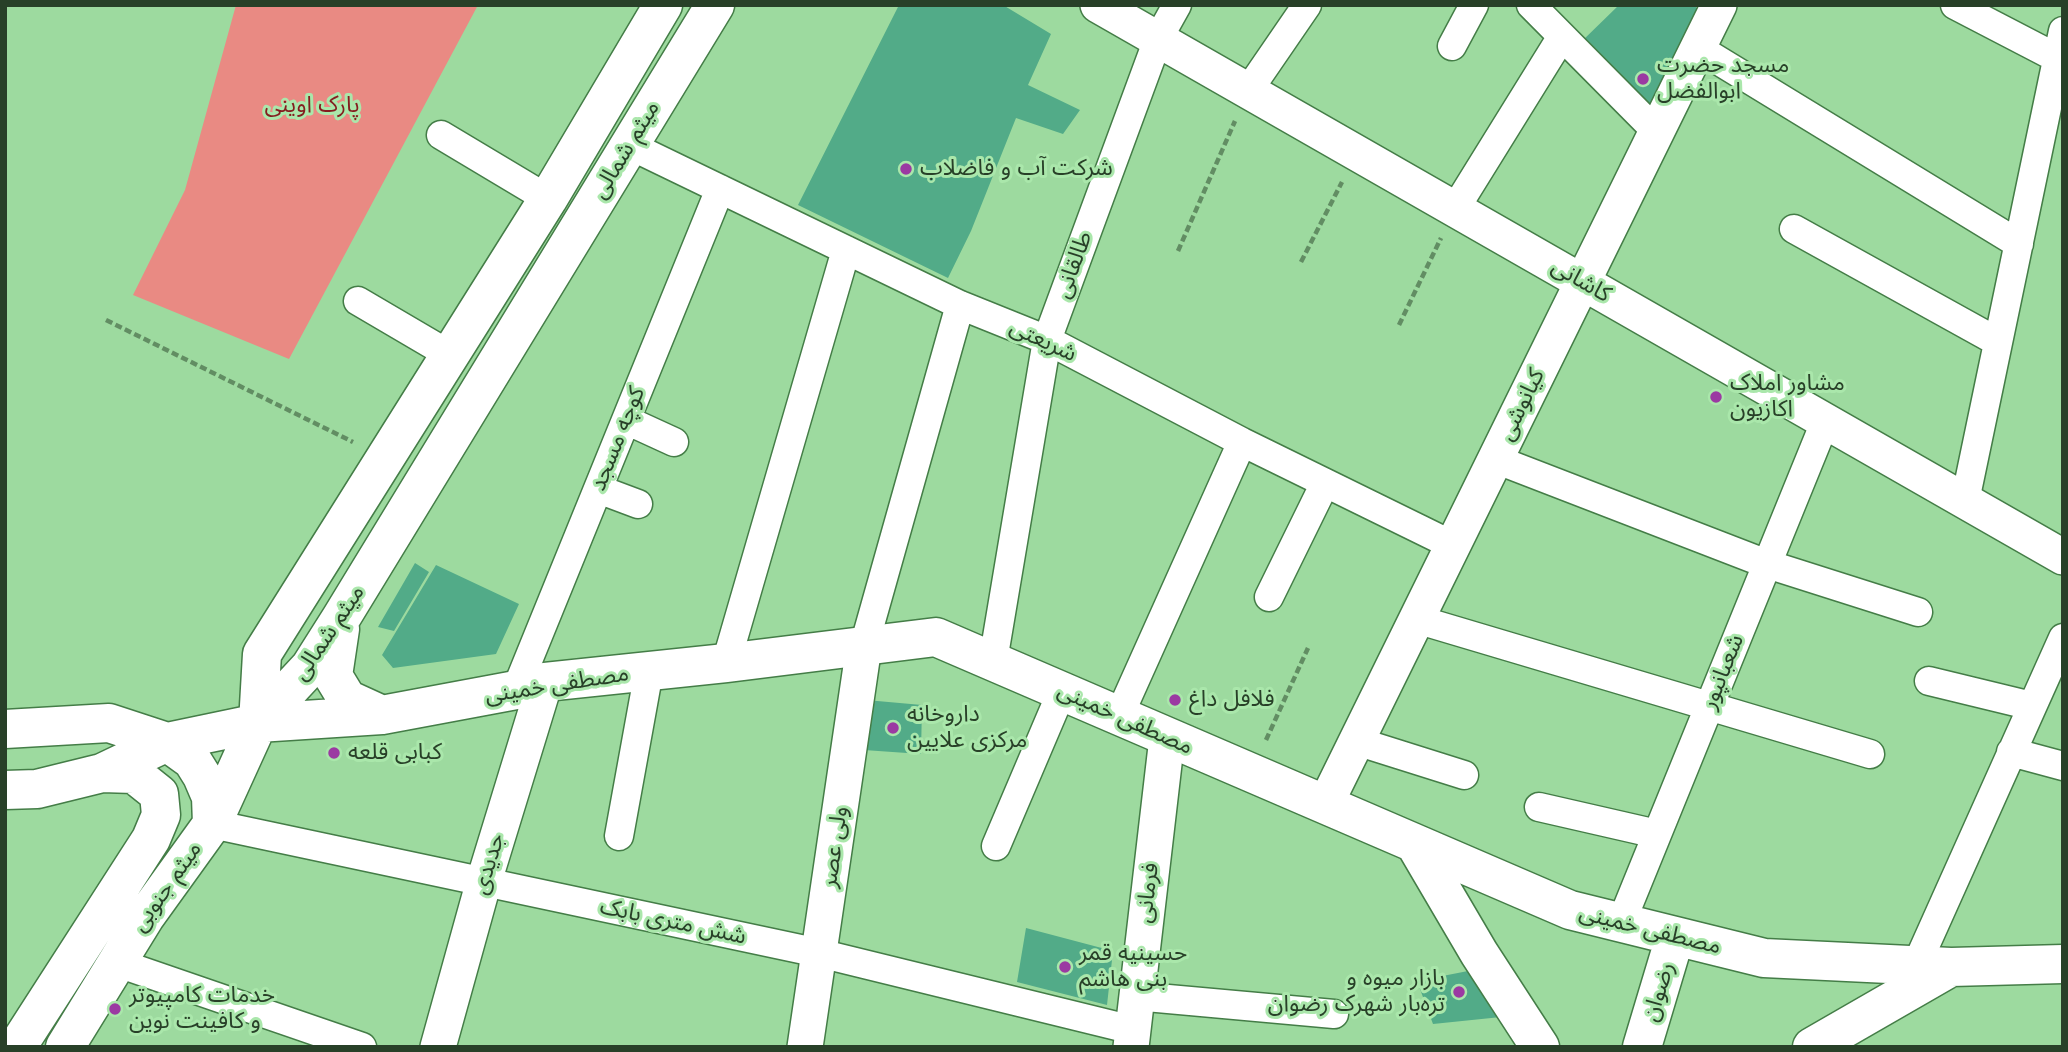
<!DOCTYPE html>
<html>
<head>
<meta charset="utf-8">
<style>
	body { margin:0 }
	#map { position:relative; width:2068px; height:1052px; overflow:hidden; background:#9dda9f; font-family:Helvetica,sans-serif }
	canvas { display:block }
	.frame { position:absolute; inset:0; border:7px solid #284028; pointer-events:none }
</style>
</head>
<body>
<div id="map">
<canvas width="2068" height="1052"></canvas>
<div class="frame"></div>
</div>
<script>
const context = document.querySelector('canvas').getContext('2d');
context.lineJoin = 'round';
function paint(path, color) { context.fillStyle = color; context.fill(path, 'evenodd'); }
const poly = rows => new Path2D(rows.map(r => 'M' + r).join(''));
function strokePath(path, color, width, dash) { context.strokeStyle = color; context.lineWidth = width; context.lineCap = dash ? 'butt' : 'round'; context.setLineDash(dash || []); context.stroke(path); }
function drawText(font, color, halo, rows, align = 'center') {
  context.font = font + ' Helvetica,"Noto Sans Arabic",sans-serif'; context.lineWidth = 6; context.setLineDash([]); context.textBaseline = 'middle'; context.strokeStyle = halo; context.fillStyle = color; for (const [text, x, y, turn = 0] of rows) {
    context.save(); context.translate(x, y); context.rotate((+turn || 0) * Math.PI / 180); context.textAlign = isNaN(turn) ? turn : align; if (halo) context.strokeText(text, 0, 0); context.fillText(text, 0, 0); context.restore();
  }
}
paint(poly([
	[236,5,478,5,289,359,133,295,185,190]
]), '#e98a83');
paint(poly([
	[899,5,1003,5,1051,34,1028,85,1080,110,1063,134,1016,118,971,231,948,278,798,205],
	[1619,5,1694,5,1702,14,1652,114,1580,43],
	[415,563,429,572,394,631,378,627],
	[436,565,519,604,496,654,393,668,382,655],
	[866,700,922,705,921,754,864,750],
	[1026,928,1113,951,1107,1005,1017,982],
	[1468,971,1501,1017,1433,1024,1417,981]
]), '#52ab88');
const minor = poly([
	[1531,5,1657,132],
	[1955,5,2057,58],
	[1452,46,1474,5],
	[1698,48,2019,244],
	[1248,91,1307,5],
	[441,135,548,199],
	[629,145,960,305,1047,340,1242,442,1452,545],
	[1455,209,1561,38],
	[1794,229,1998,342],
	[358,301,450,355],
	[626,420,674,442],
	[1495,459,1767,564,1918,612],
	[598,489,638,504],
	[1965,501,2063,31],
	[1269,597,1325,483],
	[1416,619,1870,754],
	[864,646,960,305],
	[993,661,1047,340,1158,39,1177,5],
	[726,663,846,250],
	[1929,681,2032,706],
	[516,690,720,189],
	[1119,716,1242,442],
	[1356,741,1464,775],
	[2011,752,2063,766],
	[1539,807,1657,834],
	[212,824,819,953,1133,1030],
	[619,836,649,671],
	[996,846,1062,691],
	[1621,923,1825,422],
	[115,962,362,1047],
	[1916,966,2063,638],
	[1135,996,1334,1014]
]);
const tertiary = poly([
	[1098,5,2063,557],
	[1325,805,1719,5],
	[438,1047,484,881,545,682],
	[805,1047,864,646],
	[1131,1047,1167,738]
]);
const secondary = poly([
	[340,629,333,676,347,699,382,715],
	[258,723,262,654,548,199,663,5],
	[5,729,109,723,167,742,192,760,202,776,211,797,212,824],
	[5,790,37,789,102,773,167,742,258,723,382,715,516,690,545,682,726,663,936,637,1570,910,1764,958,1951,967,2063,964],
	[1415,844,1479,953,1540,1047],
	[17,1047,151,839,161,815,159,794,134,774,102,773],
	[65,1047,145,917,212,824,258,723,310,667,341,618,715,5],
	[1642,1047,1675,937],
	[1812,1047,1951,967]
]);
strokePath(minor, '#447d47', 31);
strokePath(tertiary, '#447d47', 38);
strokePath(secondary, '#447d47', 41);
strokePath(poly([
	[1178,251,1235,121],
	[1301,262,1342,182],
	[106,320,353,442],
	[1399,325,1441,238],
	[1266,740,1308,648]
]), '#628d63', 4.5, [7, 3.5]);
strokePath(minor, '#fff', 28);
strokePath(tertiary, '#fff', 35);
strokePath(secondary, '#fff', 38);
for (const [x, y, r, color] of [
	[1643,79,7,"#9b3aa2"],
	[906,169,7,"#9b3aa2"],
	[1716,397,7,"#9b3aa2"],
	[1175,700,7,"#9b3aa2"],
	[893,728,7,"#9b3aa2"],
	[334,753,7,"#9b3aa2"],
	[1065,967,7,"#9b3aa2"],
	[1459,992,7,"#9b3aa2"],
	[115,1009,7,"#9b3aa2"]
]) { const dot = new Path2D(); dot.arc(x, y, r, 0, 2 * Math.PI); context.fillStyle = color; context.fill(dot); strokePath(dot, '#aae7ab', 2.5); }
drawText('23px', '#284028', '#aae7ab', [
	["مسجد حضرت",1657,66],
	["ابوالفضل",1657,92],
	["شرکت آب و فاضلاب",920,169],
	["مشاور املاک",1730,384],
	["اکازیون",1730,410],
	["فلافل داغ",1189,700],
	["داروخانه",907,715],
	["مرکزی علایین",907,741],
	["کبابی قلعه",348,753],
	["حسینیه قمر",1079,954],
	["بنی هاشم",1079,980],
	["بازار میوه و",1445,979,"right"],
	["تره‌بار شهرک رضوان",1445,1005,"right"],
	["خدمات کامپیوتر",129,996],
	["و کافینت نوین",129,1022]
], 'left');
drawText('23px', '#841d1f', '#aae7ab', [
	["پارک اوینی",312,106]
]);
drawText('23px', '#284028', '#aae7ab', [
	["میثم شمالی",626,150,-59],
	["طالقانی",1074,265,-70],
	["کاشانی",1581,281,30],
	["شریعتی",1043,341,25],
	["کیانوشی",1522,405,-64],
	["کوچه مسجد",618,439,-68],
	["میثم شمالی",329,633,-56],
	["شعبانپور",1723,672,-68],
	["مصطفی خمینی",557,685,-9],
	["مصطفی خمینی",1125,719,24],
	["ولی عصر",835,847,-82],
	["جدیدی",489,864,-73],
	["میثم جنوبی",167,887,-55],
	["فرمانی",1148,893,-83],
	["شش متری بابک",673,922,12],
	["مصطفی خمینی",1650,930,14],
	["رضوان",1659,992,-73]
]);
</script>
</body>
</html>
